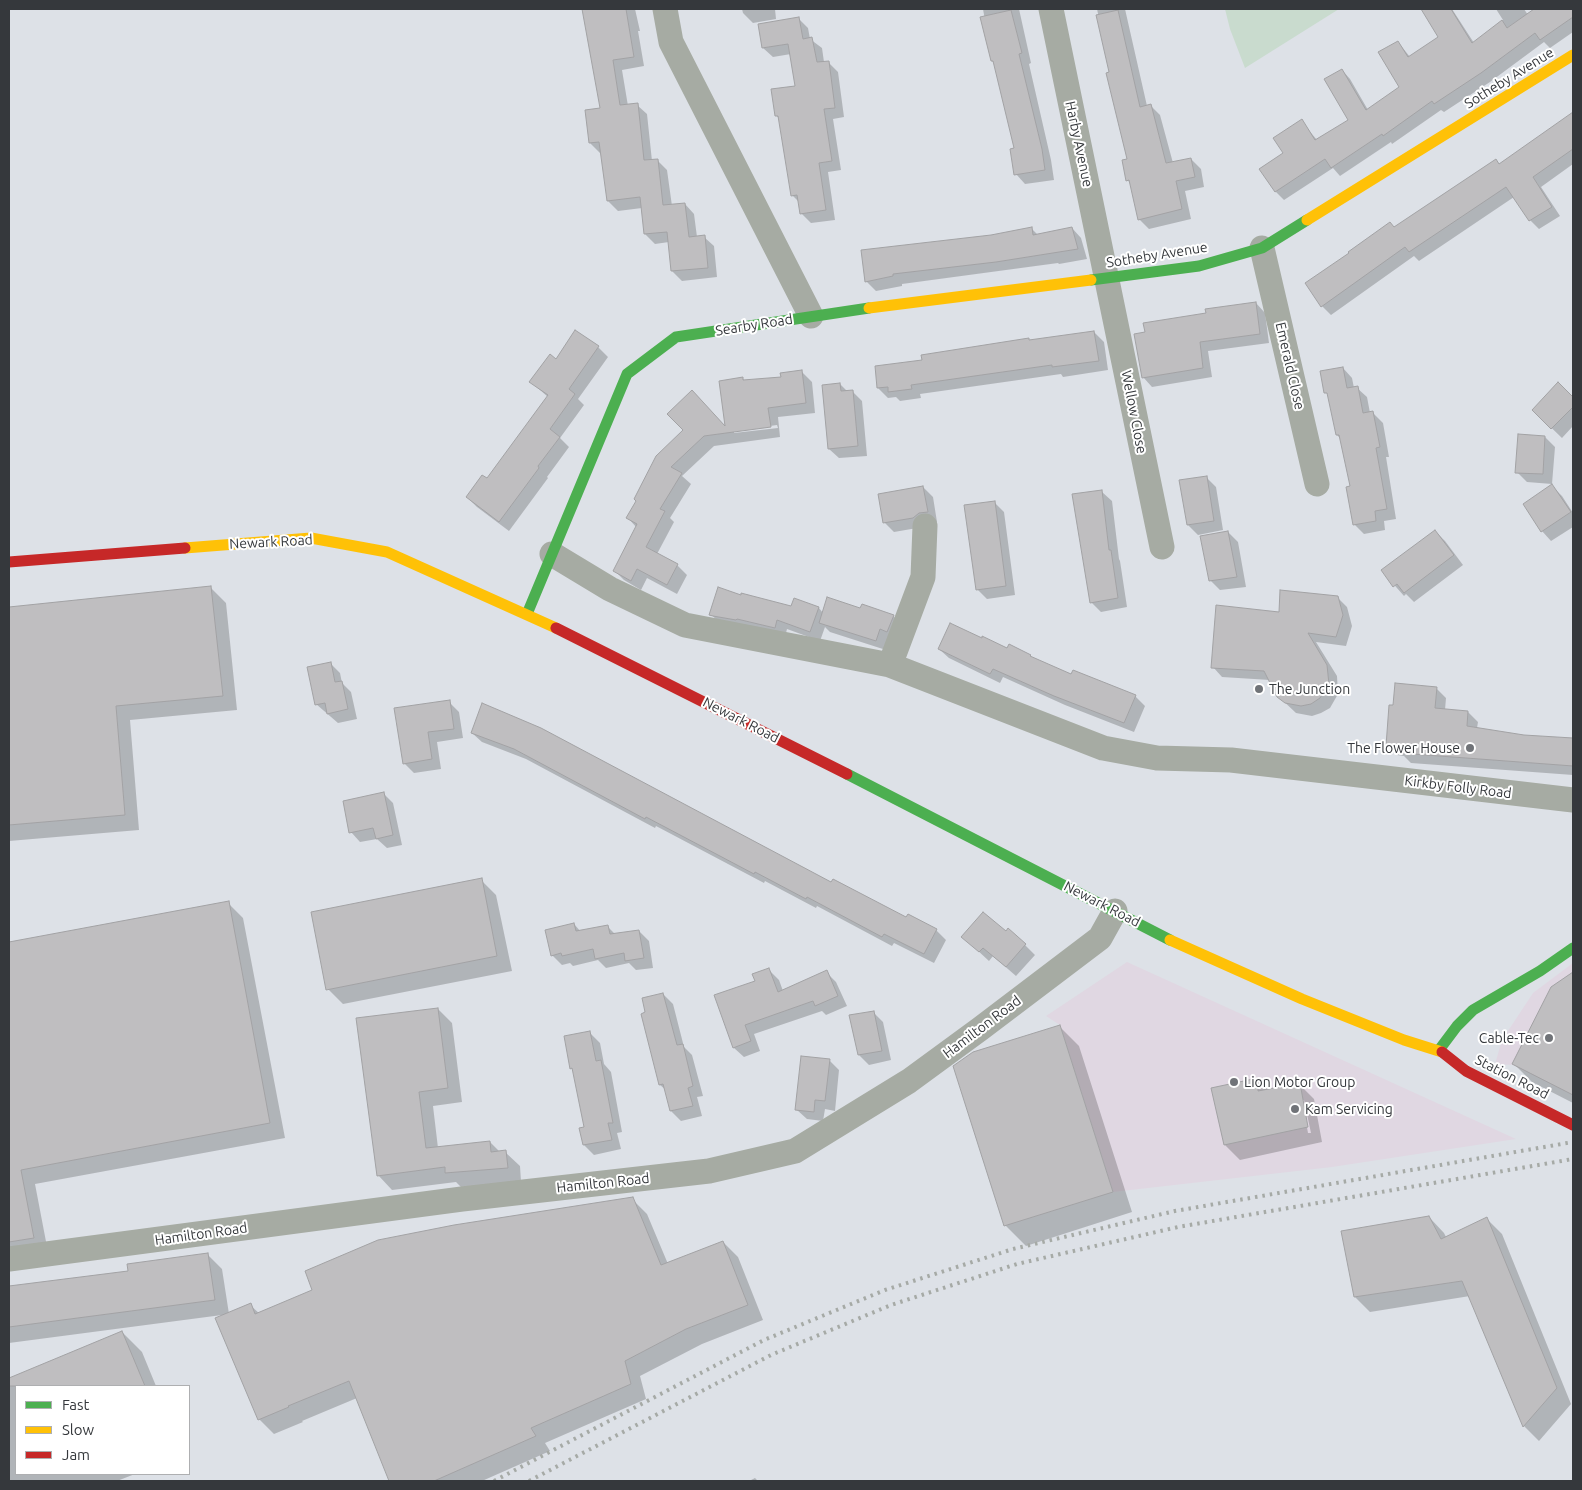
<!DOCTYPE html>
<html>
<head>
<meta charset="utf-8">
<style>
	body { margin:0 }
	#map { position:relative; width:1582px; height:1490px; overflow:hidden; background:#dde1e7; font-family:Ubuntu,sans-serif }
	canvas { display:block }
	.frame { position:absolute; inset:0; border:10px solid #35383c; pointer-events:none }
	.legend { position:absolute; left:15px; top:1385px; width:175px; height:90px; box-sizing:border-box; background:#fff; border:1px solid #aeafb1; margin:0; padding:6px 9px; list-style:none; font-size:15px; color:#35383c }
	.legend li { display:flex; align-items:center; gap:10px; height:25px }
	.legend b { width:25px; border:1px solid #aeafb1 }
</style>
</head>
<body>
<div id="map">
<canvas width="1582" height="1490"></canvas>
<div class="frame"></div>
<ul class="legend">
<li><b style="height:6px;background:#4caf50"></b>Fast</li>
<li><b style="height:6px;background:#ffc107"></b>Slow</li>
<li><b style="height:6px;background:#c62828"></b>Jam</li>
</ul>
</div>
<script>
const context = document.querySelector('canvas').getContext('2d');
context.lineJoin = 'round';
function paint(path, color) { context.fillStyle = color; context.fill(path, 'evenodd'); }
const poly = rows => new Path2D(rows.map(r => 'M' + r).join(''));
function strokePath(path, color, width, dash) { context.strokeStyle = color; context.lineWidth = width; context.lineCap = dash ? 'butt' : 'round'; context.setLineDash(dash || []); context.stroke(path); }
function drawText(font, color, halo, rows, align = 'center') {
  context.font = font + ' Ubuntu,sans-serif'; context.lineWidth = 4; context.setLineDash([]); context.textBaseline = 'middle'; context.strokeStyle = halo; context.fillStyle = color; for (const [text, x, y, turn = 0] of rows) {
    context.save(); context.translate(x, y); context.rotate((+turn || 0) * Math.PI / 180); context.textAlign = isNaN(turn) ? turn : align; if (halo) context.strokeText(text, 0, 0); context.fillText(text, 0, 0); context.restore();
  }
}
paint(poly([
	[1127,962,1516,1139,1332,1167,1113,1192,1060,1025,1046,1016],
	[1573,963,1573,1095,1513,1065,1495,1064,1502,1040,1533,993]
]), '#e0d7e2');
paint(poly([
	[1225,9,1339,9,1245,68,1230,29]
]), '#c9dbce');
paint(poly([
	[583,9,635,9,640,31,638,31,644,66,622,70,628,106,637,105,647,114,652,161,657,160,667,170,672,206,685,204,694,214,697,237,704,237,714,246,717,277,682,281,672,271,669,242,655,244,645,234,642,208,618,211,608,201,602,152,600,153,590,143,601,109],
	[742,9,775,9,776,19,753,23,743,13],
	[983,9,1019,9,1031,63,1029,64,1051,160,1054,180,1025,184,1016,174,1015,149,995,64,992,61],
	[1097,9,1125,9,1147,106,1150,105,1160,115,1173,163,1191,159,1201,169,1204,187,1185,191,1191,219,1149,229,1139,219,1132,184,1127,180,1129,160],
	[1435,9,1452,9,1474,43,1503,20,1496,9,1524,9,1528,15,1536,9,1573,9,1573,32,1550,48,1544,42,1490,82,1444,112,1441,110,1392,144,1391,142,1340,176,1333,168,1284,200,1276,192,1284,153,1301,121,1317,140,1350,121,1342,70,1350,79,1368,110,1401,87,1398,42,1410,57,1440,37,1426,15],
	[799,19,808,28,810,39,822,48,824,62,828,62,838,72,844,117,833,119,841,170,828,172,835,220,811,223,801,213,800,203,792,195,780,120,776,115,796,87,791,54,773,57,763,48],
	[1573,114,1573,164,1541,187,1560,216,1539,229,1530,220,1514,197,1419,261,1414,256,1331,315,1322,306,1395,228,1496,160,1500,165],
	[1072,228,1081,238,1087,259,1059,264,1058,263,902,284,902,286,876,291,866,281,991,237,1032,229,1038,235],
	[1256,303,1265,313,1269,343,1208,351,1212,377,1152,387,1143,377,1207,314],
	[1094,332,1104,342,1108,370,1063,377,1061,374,920,394,921,398,900,401,896,397,888,398,878,388,876,367,923,361,1030,341],
	[598,347,608,357,578,399,584,405,560,438,569,447,547,477,548,478,509,531,477,507,467,497,487,480,548,397,531,382,556,360],
	[1343,368,1352,378,1354,388,1357,388,1367,397,1370,413,1373,413,1383,423,1389,457,1386,457,1396,519,1384,521,1385,530,1364,534,1354,524,1351,487,1341,439,1337,435,1329,396,1326,392],
	[802,372,812,382,815,413,778,417,780,437,714,446,682,476,691,484,670,518,674,522,657,554,677,565,687,575,677,594,647,578,641,590,624,580,614,570,637,528,628,518,685,430,727,429,743,379,745,381,782,378],
	[777,425,778,428,734,433,734,431],
	[840,384,847,391,852,391,862,401,867,456,839,458,829,449],
	[1558,384,1573,398,1573,426,1562,438,1533,410],
	[1545,437,1555,447,1552,484,1527,482,1517,472],
	[1206,477,1216,487,1223,530,1198,535,1188,525],
	[1552,486,1562,496,1573,513,1573,527,1551,541,1542,531],
	[923,487,933,497,937,522,929,522,923,527,894,532,884,522],
	[1102,492,1112,501,1119,559,1120,561,1127,607,1101,612,1091,602],
	[994,502,1004,512,1015,595,987,599,977,589],
	[1435,531,1445,541,1463,565,1414,602,1406,594,1404,596,1382,571],
	[1228,532,1238,542,1246,587,1220,590,1210,580],
	[211,588,226,603,237,710,130,720,139,830,9,841,9,608],
	[742,596,792,607,795,600,819,608,823,613,861,610,893,616,903,625,886,650,830,632,825,627,820,641,787,629,785,637,720,624,711,614],
	[1337,597,1347,607,1352,626,1346,646,1316,642,1337,676,1338,694,1330,708,1321,713,1312,716,1296,713,1278,696,1270,680,1222,677,1213,667,1280,613],
	[984,640,1030,656,1033,659,1072,676,1135,696,1145,706,1134,732,1065,705,1003,677,1000,683,949,658,939,649],
	[330,663,340,673,342,683,351,692,357,719,338,723,316,704],
	[1436,688,1446,698,1445,710,1468,712,1478,722,1477,728,1524,736,1573,739,1573,775,1411,763,1404,756,1397,755,1387,745],
	[449,702,459,712,463,738,437,742,441,769,414,773,404,763],
	[482,705,832,883,907,919,936,930,946,940,934,963,894,943,892,946,817,906,816,908,765,881,764,883,656,826,655,828,526,759,482,742,472,733],
	[383,793,393,803,402,845,387,848,377,839,360,842,351,832],
	[481,880,496,895,512,971,343,1004,328,989],
	[228,903,243,918,285,1138,35,1184,48,1252,9,1260,9,943],
	[574,924,581,932,607,926,616,935,639,931,649,941,653,968,636,970,629,963,606,968,598,960,573,966,570,963,562,965,552,955],
	[1006,933,1025,945,1035,955,1016,976,993,956,989,961,963,937],
	[769,970,779,980,783,991,826,972,836,982,847,1006,826,1015,822,1011,754,1034,760,1051,744,1057,734,1048],
	[1573,974,1573,1103,1532,1082,1514,1064,1552,988],
	[663,994,673,1004,684,1047,692,1055,703,1096,697,1097,702,1116,681,1121,671,1111,666,1090,660,1085,642,1015,647,1013],
	[438,1009,452,1023,462,1102,433,1106,438,1148,490,1142,500,1152,505,1152,520,1166,521,1182,461,1187,456,1182,392,1190,378,1175],
	[873,1012,883,1022,891,1060,869,1065,859,1055],
	[1059,1026,1079,1046,1132,1212,1026,1246,1006,1226,955,1067],
	[590,1033,600,1043,604,1064,611,1072,622,1132,617,1133,621,1149,594,1155,584,1145,585,1128,574,1072,571,1068],
	[829,1060,839,1070,835,1111,825,1109,823,1121,807,1119,797,1110],
	[1258,1079,1269,1090,1299,1084,1314,1099,1322,1142,1240,1160,1225,1145],
	[1302,1100,1304,1100,1311,1133,1308,1133],
	[632,1199,647,1214,668,1264,723,1242,738,1257,763,1320,702,1344,640,1376,646,1399,545,1443,550,1451,482,1481,391,1481,357,1398,302,1421,303,1422,274,1434,259,1419,222,1315,9,1343,9,1287,129,1272,207,1254,222,1269,229,1314,250,1305,260,1314],
	[1429,1217,1444,1233,1446,1237,1487,1219,1502,1234,1571,1404,1539,1441,1524,1426,1470,1296,1370,1312,1355,1297],
	[122,1332,142,1352,156,1386,16,1386,16,1474,135,1474,117,1481,9,1481,9,1379],
	[755,1478,758,1481,749,1481]
]), '#0003');
const building = poly([
	[582,9,626,9,634,57,613,60,620,105,638,103,644,160,658,159,663,205,685,203,689,237,705,235,708,268,671,271,667,232,644,234,640,197,607,201,599,142,589,143,585,110,600,108,582,9],
	[1421,9,1451,9,1472,43,1502,20,1507,28,1534,9,1573,9,1573,17,1540,40,1535,33,1481,73,1434,104,1432,101,1383,136,1382,134,1331,168,1325,159,1275,192,1259,169,1283,153,1273,138,1302,119,1315,140,1348,120,1324,79,1342,69,1366,110,1399,87,1378,52,1398,41,1408,57,1438,37,1421,9],
	[1011,10,1022,53,1019,54,1042,149,1045,170,1014,175,1010,149,1014,148,993,61,991,61,980,17,1011,10],
	[1118,10,1140,107,1151,104,1166,163,1191,158,1195,177,1176,181,1182,209,1138,220,1129,180,1126,181,1122,160,1127,159,1106,73,1109,72,1096,15,1118,10],
	[799,17,803,39,812,37,817,62,829,61,835,108,824,109,832,161,819,163,826,210,800,214,797,195,791,196,778,116,775,116,771,89,795,86,788,44,762,48,758,24,799,17],
	[1573,112,1573,149,1533,177,1552,207,1529,221,1506,187,1409,252,1405,247,1321,307,1305,283,1349,253,1348,252,1390,222,1394,227,1496,159,1499,164,1573,112],
	[1032,227,1033,235,1072,227,1078,249,996,262,893,274,893,276,865,282,861,250,991,235,1032,227],
	[1256,302,1260,334,1200,342,1203,368,1142,378,1134,334,1145,332,1143,323,1206,313,1205,309,1256,302],
	[575,330,599,346,569,389,575,394,550,429,560,437,538,466,539,468,499,522,466,497,482,475,487,478,548,395,529,382,550,354,556,359,575,330],
	[1094,331,1099,361,1052,367,1052,365,911,385,912,389,888,392,888,387,877,388,875,366,922,360,921,355,1029,338,1029,340,1094,331],
	[1343,367,1347,388,1358,386,1363,413,1373,411,1380,447,1376,448,1387,509,1375,511,1376,521,1353,525,1346,487,1350,486,1339,435,1336,435,1327,393,1324,393,1320,371,1343,367],
	[802,370,806,403,768,408,771,427,704,436,671,467,682,473,660,509,665,511,646,547,678,564,667,585,637,569,631,581,613,571,637,524,626,518,636,501,634,499,656,456,683,430,667,414,692,390,725,426,719,381,743,377,743,380,781,377,780,373,802,370],
	[1558,382,1573,397,1573,407,1551,429,1532,410,1558,382],
	[840,383,841,391,853,390,858,446,828,449,822,385,840,383],
	[1518,434,1545,436,1543,474,1515,473,1518,434],
	[1207,476,1214,521,1187,525,1179,480,1207,476],
	[1552,484,1571,512,1541,532,1523,504,1552,484],
	[923,486,928,512,919,513,913,518,883,523,878,494,923,486],
	[1102,490,1109,550,1111,550,1118,598,1090,603,1072,494,1102,490],
	[995,501,1006,586,976,590,964,505,995,501],
	[1435,530,1454,555,1404,593,1397,584,1393,587,1381,570,1435,530],
	[1228,531,1237,577,1209,581,1200,536,1228,531],
	[211,586,223,696,116,706,125,815,9,825,9,607,211,586],
	[718,587,741,595,741,593,791,606,794,598,819,607,810,632,777,620,775,628,737,619,736,620,713,616,709,615,718,587],
	[1280,590,1338,596,1343,615,1336,637,1308,633,1327,665,1329,684,1320,698,1311,704,1301,706,1285,703,1277,697,1264,671,1211,668,1216,605,1279,612,1280,590],
	[827,597,860,608,862,604,894,615,887,632,880,629,876,641,819,623,827,597],
	[950,623,982,638,982,636,1007,648,1009,644,1031,655,1030,656,1071,674,1073,670,1136,695,1124,723,1054,696,993,669,990,674,938,649,950,623],
	[331,662,335,682,342,681,348,709,327,714,325,703,315,705,307,667,331,662],
	[1395,683,1437,687,1435,708,1468,711,1467,726,1524,735,1573,738,1573,766,1399,753,1400,747,1386,746,1389,705,1393,705,1395,683],
	[450,700,454,729,428,732,432,759,403,764,394,708,450,700],
	[482,703,541,728,831,882,833,879,906,917,908,914,937,929,924,954,884,934,882,937,807,897,806,899,755,872,754,874,646,817,645,819,514,749,471,733,482,703],
	[384,792,393,835,376,839,373,828,349,833,343,801,384,792],
	[482,878,497,956,326,990,311,912,482,878],
	[229,901,270,1123,21,1170,34,1238,9,1242,9,942,229,901],
	[983,912,1006,931,1008,928,1026,944,1006,967,983,948,979,952,961,937,983,912],
	[574,923,576,931,608,925,610,934,639,930,644,958,625,961,624,953,595,959,593,949,562,956,561,953,551,956,545,930,574,923],
	[769,968,778,992,827,970,838,996,815,1006,813,1001,745,1025,751,1041,733,1048,714,995,755,981,752,974,769,968],
	[1573,972,1573,1095,1512,1064,1551,987,1573,972],
	[663,993,677,1045,683,1044,693,1086,688,1088,693,1106,670,1111,663,1084,659,1085,641,1014,645,1012,642,998,663,993],
	[438,1008,448,1088,419,1092,426,1148,490,1141,491,1152,506,1150,508,1168,445,1173,445,1167,377,1176,356,1018,438,1008],
	[874,1011,882,1051,858,1055,849,1015,874,1011],
	[1060,1025,1113,1192,1004,1226,953,1066,973,1052,1060,1025],
	[590,1031,596,1061,601,1060,613,1123,608,1123,612,1140,583,1145,579,1128,584,1127,572,1068,570,1069,564,1036,590,1031],
	[801,1056,830,1059,825,1101,815,1100,814,1112,795,1110,801,1056],
	[1258,1078,1258,1091,1300,1083,1308,1127,1224,1145,1211,1088,1258,1078],
	[633,1197,661,1265,723,1241,748,1305,686,1329,625,1361,631,1384,531,1428,536,1436,434,1481,389,1481,349,1381,288,1406,289,1407,258,1420,215,1318,251,1303,255,1314,312,1290,305,1271,378,1240,454,1225,633,1197],
	[1429,1216,1441,1239,1487,1217,1557,1388,1523,1427,1462,1281,1354,1297,1341,1231,1429,1216],
	[208,1253,215,1300,9,1327,9,1286,128,1271,127,1264,208,1253],
	[122,1331,145,1386,9,1386,9,1378,122,1331]
]);
paint(building, '#bfbec0');
strokePath(building, '#a2a2a4', 1);
strokePath(poly([
	[665,9,671,42,811,316],
	[1051,9,1162,547],
	[1262,248,1317,484],
	[552,554,610,589,685,625,890,665,1103,748,1157,758,1231,760,1573,800],
	[890,665,923,577,925,526],
	[9,1259,462,1199,709,1171,795,1151,909,1081,980,1029,1100,938,1115,911]
]), '#a6aba3', 25);
strokePath(poly([
	[1091,280,1199,266,1262,248,1307,220],
	[527,614,627,374,676,337,869,308],
	[847,774,1170,940],
	[1439,1050,1457,1026,1473,1010,1540,971,1573,948]
]), '#4caf50', 11);
strokePath(poly([
	[1307,220,1573,55],
	[869,308,1091,280],
	[185,548,311,538,387,552,556,628],
	[1170,940,1302,999,1404,1040,1442,1052]
]), '#ffc107', 11);
strokePath(poly([
	[9,562,185,548],
	[556,628,847,774],
	[1442,1052,1466,1071,1573,1125]
]), '#c62828', 11);
strokePath(poly([
	[494,1481,764,1340,885,1290,1013,1249,1175,1211,1573,1142],
	[529,1481,771,1355,891,1305,1017,1264,1178,1227,1573,1159]
]), '#a6aaa6', 4, [2.5, 5]);
for (const [x, y, r, color] of [
	[1259,689,5,"#707378"],
	[1470,748,5,"#707378"],
	[1549,1038,5,"#707378"],
	[1234,1082,5,"#707378"],
	[1295,1109,5,"#707378"]
]) { const dot = new Path2D(); dot.arc(x, y, r, 0, 2 * Math.PI); context.fillStyle = color; context.fill(dot); strokePath(dot, '#fff', 2); }
drawText('14px', '#35383c', '#fff', [
	["Sotheby Avenue",1509,78,-32],
	["Harby Avenue",1079,144,78],
	["Sotheby Avenue",1157,255,-9],
	["Searby Road",754,325,-9],
	["Emerald Close",1290,366,77],
	["Wellow Close",1134,412,79],
	["Newark Road",271,542,-3],
	["Newark Road",741,720,27],
	["Kirkby Folly Road",1458,787,7],
	["Newark Road",1102,904,27],
	["Hamilton Road",982,1027,-37],
	["Station Road",1512,1077,27],
	["Hamilton Road",603,1183,-6],
	["Hamilton Road",201,1234,-8]
]);
drawText('14px', '#35383c', '#fff', [
	["The Junction",1269,689],
	["The Flower House",1460,748,"right"],
	["Cable-Tec",1539,1038,"right"],
	["Lion Motor Group",1244,1082],
	["Kam Servicing",1305,1109]
], 'left');
</script>
</body>
</html>
